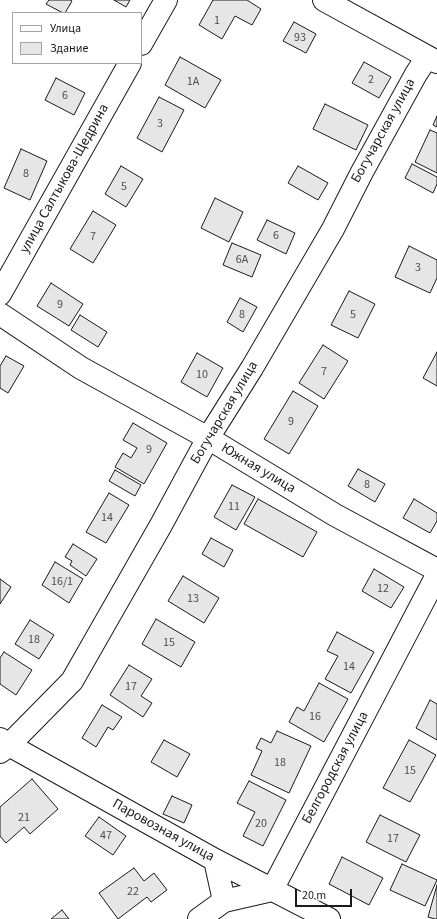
<!DOCTYPE html>
<html>
<head>
<meta charset="utf-8">
<style>
	body { margin:0 }
	#map { position:relative; width:437px; height:919px; overflow:hidden; background:#fff; font-family:"Source Sans 3",sans-serif }
	canvas { display:block }
	.legend { position:absolute; left:12px; top:12px; width:130px; height:52px; box-sizing:border-box; background:#fff; border:1px solid #a3a3a3; margin:0; padding:5px 7px; list-style:none; font-size:12px; color:#1a1a1a }
	.legend li { display:flex; align-items:center; gap:8px; height:20px }
	.legend b { width:20px; border:1px solid #a3a3a3 }
	.scale { position:absolute; left:295px; top:889px; width:57px; height:18px; box-sizing:border-box; border:2px solid #1a1a1a; border-top:0; padding-left:5px; font-size:12px; line-height:14px; white-space:nowrap; color:#1a1a1a; -webkit-text-stroke:3px #fff; paint-order:stroke }
</style>
</head>
<body>
<div id="map">
<canvas width="437" height="919"></canvas>
<ul class="legend">
<li><b style="height:5px;background:#fff"></b>Улица</li>
<li><b style="height:11px;background:#e6e6e6"></b>Здание</li>
</ul>
<div class="scale">20 m</div>
</div>
<script>
const context = document.querySelector('canvas').getContext('2d');
context.lineJoin = 'round';
function paint(path, color) { context.fillStyle = color; context.fill(path, 'evenodd'); }
const poly = rows => new Path2D(rows.map(r => 'M' + r).join(''));
function strokePath(path, color, width, dash) { context.strokeStyle = color; context.lineWidth = width; context.lineCap = dash ? 'butt' : 'round'; context.setLineDash(dash || []); context.stroke(path); }
function drawText(font, color, halo, rows, align = 'center') {
  context.font = font + ' "Source Sans 3",sans-serif'; context.lineWidth = 3; context.setLineDash([]); context.textBaseline = 'middle'; context.strokeStyle = halo; context.fillStyle = color; for (const [text, x, y, turn = 0] of rows) {
    context.save(); context.translate(x, y); context.rotate((+turn || 0) * Math.PI / 180); context.textAlign = isNaN(turn) ? turn : align; if (halo) context.strokeText(text, 0, 0); context.fillText(text, 0, 0); context.restore();
  }
}
const building = poly([
	[49,0,70,0,72,1,65,13,63,13,46,4,49,0],
	[114,0,130,0,126,7,114,0],
	[213,0,247,0,261,9,252,25,235,16,222,39,199,25,213,0],
	[294,22,316,34,306,53,283,41,294,22],
	[180,57,221,80,205,108,165,85,180,57],
	[364,62,391,77,379,98,352,83,364,62],
	[56,78,85,93,74,115,45,100,56,78],
	[159,97,184,110,162,152,137,138,159,97],
	[325,104,368,125,356,150,313,129,325,104],
	[437,116,437,127,433,125,437,116],
	[430,130,437,133,437,173,415,162,430,130],
	[21,149,47,161,30,200,4,188,21,149],
	[412,164,437,177,437,184,433,193,405,178,412,164],
	[121,166,143,179,126,207,105,194,121,166],
	[298,166,328,183,318,200,288,183,298,166],
	[215,198,243,212,229,242,201,228,215,198],
	[93,211,116,225,93,263,70,249,93,211],
	[267,220,295,233,286,254,257,240,267,220],
	[232,243,261,255,252,277,223,265,232,243],
	[409,246,437,260,437,278,430,293,395,277,409,246],
	[51,283,83,304,69,326,37,306,51,283],
	[349,291,375,304,358,338,331,325,349,291],
	[240,298,257,307,243,332,227,322,240,298],
	[80,315,107,332,98,347,71,330,80,315],
	[323,345,348,361,324,399,299,383,323,345],
	[437,352,437,386,423,378,437,352],
	[197,353,223,368,207,397,181,382,197,353],
	[6,356,24,366,8,393,0,388,0,366,6,356],
	[293,391,318,406,289,454,264,439,293,391],
	[133,423,167,443,144,484,115,467,123,453,131,458,137,448,123,440,133,423],
	[358,469,385,484,375,502,348,486,358,469],
	[115,470,141,485,135,496,109,481,115,470],
	[232,485,255,497,236,530,214,517,232,485],
	[109,493,129,505,106,543,86,532,109,493],
	[258,499,317,532,303,557,244,524,258,499],
	[414,499,437,513,437,521,430,533,403,518,414,499],
	[211,538,233,550,224,567,202,554,211,538],
	[73,544,97,559,86,576,70,565,72,561,65,557,73,544],
	[55,562,83,579,69,603,42,585,55,562],
	[374,569,404,587,391,608,362,591,374,569],
	[183,576,219,598,204,623,168,601,183,576],
	[0,579,11,587,0,604,0,579],
	[156,619,195,642,181,667,142,644,156,619],
	[30,620,54,635,39,659,15,644,30,620],
	[337,632,374,652,351,693,325,679,338,656,327,651,337,632],
	[4,652,32,670,16,695,0,684,0,658,4,652],
	[129,665,152,679,141,696,152,703,143,717,110,695,129,665],
	[319,683,348,699,324,742,289,722,297,707,304,711,319,683],
	[430,700,437,704,437,740,416,728,430,700],
	[102,705,122,717,113,730,108,727,96,747,82,738,102,705],
	[277,731,311,746,289,793,251,775,262,751,256,748,261,738,271,743,277,731],
	[164,740,190,754,177,777,151,762,164,740],
	[409,740,436,755,410,802,383,788,409,740],
	[32,779,58,809,30,834,24,827,6,843,0,836,0,807,32,779],
	[249,781,286,800,263,846,243,836,255,812,237,803,249,781],
	[172,796,192,805,184,823,163,814,172,796],
	[380,815,420,835,406,862,366,842,380,815],
	[99,817,126,836,113,855,85,836,99,817],
	[342,857,383,878,369,905,329,884,342,857],
	[402,864,437,880,425,906,390,890,402,864],
	[134,868,144,881,154,873,167,890,151,902,147,897,118,919,99,893,134,868],
	[437,885,437,919,435,919,428,917,437,885],
	[62,910,69,919,51,919,62,910]
]);
paint(building, '#e6e6e6');
strokePath(building, '#1a1a1a', 1);
const minor = poly([
	[324,0,437,62],
	[141,44,166,0],
	[0,294,130,63],
	[0,314,81,368,208,438,335,515,437,570],
	[0,739,9,745,215,860,329,919],
	[0,752,9,745,72,681,161,525,208,438,252,368,333,229,362,172,416,74,427,57],
	[215,860,224,901],
	[199,919,224,901,272,890,437,575]
]);
strokePath(minor, '#1a1a1a', 24);
strokePath(minor, '#fff', 22);
drawText('12px', '#4d4d4d', null, [
	["1",217,21],
	["93",300,38],
	["2",371,80],
	["1А",193,82],
	["6",65,96],
	["3",160,124],
	["8",26,174],
	["5",124,187],
	["6",276,236],
	["7",93,237],
	["6А",242,260],
	["3",418,268],
	["9",60,305],
	["8",242,315],
	["5",353,315],
	["7",324,372],
	["10",202,375],
	["9",291,422],
	["9",149,450],
	["8",367,485],
	["11",234,507],
	["14",107,518],
	["16/1",62,582],
	["12",383,589],
	["13",193,599],
	["18",34,640],
	["15",169,643],
	["14",349,667],
	["17",131,687],
	["16",315,717],
	["18",280,763],
	["15",410,771],
	["21",24,818],
	["20",261,824],
	["47",106,836],
	["17",393,839],
	["22",133,892]
]);
drawText('14px', '#1a1a1a', '#fff', [
	["Богучарская улица",384,131,-61],
	["улица Салтыкова-Щедрина",65,179,-61],
	["Богучарская улица",225,413,-59],
	["Южная улица",258,469,31],
	["Белгородская улица",336,768,-62],
	["Паровозная улица",163,831,29]
]);
</script>
</body>
</html>
